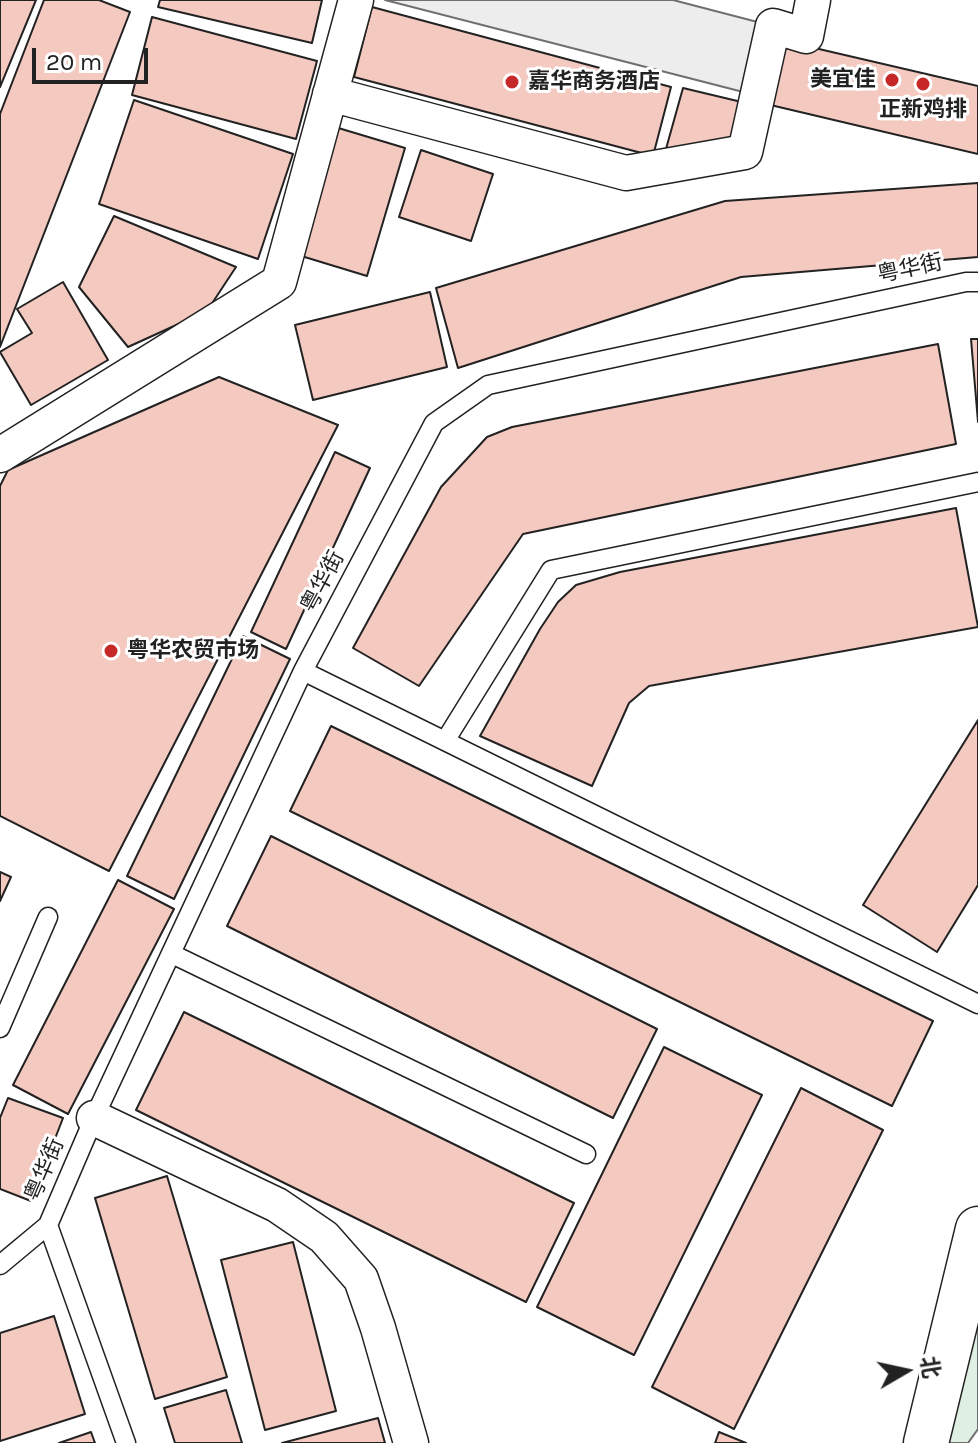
<!DOCTYPE html>
<html>
<head>
<meta charset="utf-8">
<style>
	body { margin:0 }
	#map { position:relative; width:978px; height:1443px; overflow:hidden; background:#fff; font-family:Karla,"Noto Sans SC",sans-serif }
	canvas { display:block }
	.north { position:absolute; left:866px; top:1331px; width:80px; height:80px; -webkit-text-stroke:6px #fff; paint-order:stroke; rotate:81deg; font-size:22px; font-weight:700; line-height:32px; text-align:center; color:#222 }
	.north::after { content:''; display:block; margin:auto; width:28px; height:36px; background:#222; clip-path:polygon(50% 0,100% 100%,50% 72%,0 100%) }
	.scale { position:absolute; left:32px; top:48px; width:116px; height:36px; box-sizing:border-box; border:4px solid #222; border-top:0; padding-left:10px; font-size:24px; line-height:28px; white-space:nowrap; color:#222; -webkit-text-stroke:6px #fff; paint-order:stroke }
</style>
</head>
<body>
<div id="map">
<canvas width="978" height="1443"></canvas>
<div class="north">北</div>
<div class="scale">20 m</div>
</div>
<script>
const context = document.querySelector('canvas').getContext('2d');
context.lineJoin = 'round';
function paint(path, color) { context.fillStyle = color; context.fill(path, 'evenodd'); }
const poly = rows => new Path2D(rows.map(r => 'M' + r).join(''));
function strokePath(path, color, width, dash) { context.strokeStyle = color; context.lineWidth = width; context.lineCap = dash ? 'butt' : 'round'; context.setLineDash(dash || []); context.stroke(path); }
function drawText(font, color, halo, rows, align = 'center') {
  context.font = font + ' Karla,"Noto Sans SC",sans-serif'; context.lineWidth = 6; context.setLineDash([]); context.textBaseline = 'middle'; context.strokeStyle = halo; context.fillStyle = color; for (const [text, x, y, turn = 0] of rows) {
    context.save(); context.translate(x, y); context.rotate((+turn || 0) * Math.PI / 180); context.textAlign = isNaN(turn) ? turn : align; if (halo) context.strokeText(text, 0, 0); context.fillText(text, 0, 0); context.restore();
  }
}
const green = poly([
	[978,1271,978,1429,968,1443,938,1443,978,1271]
]);
paint(green, '#e0efe3');
strokePath(green, '#6f6f6f', 2);
const parking = poly([
	[385,0,673,0,769,25,751,94,385,0]
]);
paint(parking, '#ededed');
strokePath(parking, '#6f6f6f', 2);
const building = poly([
	[0,0,36,0,0,87,0,0],
	[44,0,99,0,130,12,0,347,0,114,44,0],
	[160,0,322,0,312,43,158,7,160,0],
	[372,7,671,87,653,156,354,77,372,7],
	[152,17,317,61,296,139,132,95,152,17],
	[776,39,978,86,978,154,762,103,776,39],
	[683,88,750,104,742,143,664,156,683,88],
	[134,100,293,154,258,259,99,204,134,100],
	[335,127,405,148,367,276,298,255,335,127],
	[421,150,493,174,471,241,399,217,421,150],
	[978,183,978,257,741,277,458,368,436,288,725,201,978,183],
	[114,216,236,267,207,311,128,347,79,287,114,216],
	[63,282,108,360,31,405,0,352,32,333,17,309,63,282],
	[430,292,447,367,313,400,295,325,430,292],
	[971,339,978,339,978,422,971,339],
	[938,344,956,444,523,534,419,686,353,648,441,487,487,437,512,427,938,344],
	[219,377,338,425,109,871,0,816,0,486,8,470,219,377],
	[335,452,370,468,286,649,251,632,335,452],
	[956,508,978,627,649,686,629,703,592,786,480,736,540,629,558,602,576,585,620,572,956,508],
	[243,636,290,659,174,899,127,876,243,636],
	[978,720,978,885,937,952,863,905,978,720],
	[331,726,933,1021,892,1106,290,811,331,726],
	[271,836,657,1029,613,1118,227,926,271,836],
	[0,872,11,877,0,901,0,872],
	[118,880,174,909,68,1114,13,1085,118,880],
	[184,1012,574,1203,526,1302,136,1110,184,1012],
	[664,1047,762,1095,634,1355,537,1307,664,1047],
	[801,1088,883,1130,734,1429,652,1387,801,1088],
	[8,1098,63,1118,31,1201,0,1189,0,1118,8,1098],
	[167,1176,227,1377,155,1399,95,1198,167,1176],
	[293,1242,336,1411,265,1430,221,1260,293,1242],
	[54,1316,85,1414,0,1441,0,1333,54,1316],
	[226,1390,242,1443,175,1443,164,1408,226,1390],
	[378,1418,385,1443,282,1443,378,1418],
	[91,1432,95,1443,59,1443,91,1432],
	[719,1432,746,1443,715,1443,719,1432]
]);
paint(building, '#f3c9c0');
strokePath(building, '#222', 2);
const lane = poly([
	[303,671,978,1004],
	[445,741,551,570,978,482],
	[172,954,586,1154],
	[0,1028,48,917],
	[48,1225,126,1443],
	[0,1265,48,1225,94,1118,303,671,434,423,488,385,966,282,978,282]
]);
const street = poly([
	[330,94,626,173,745,152,773,26,806,36,813,0],
	[0,455,279,282,356,0],
	[94,1118,277,1205,324,1237,361,1279,378,1328,411,1443]
]);
const secondary = poly([
	[926,1443,978,1229]
]);
strokePath(lane, '#222', 21);
strokePath(street, '#222', 37);
strokePath(secondary, '#222', 47);
strokePath(lane, '#fff', 18);
strokePath(street, '#fff', 34);
strokePath(secondary, '#fff', 44);
for (const [x, y, r, color] of [
	[892,80,8,"#c62828"],
	[512,82,8,"#c62828"],
	[923,84,8,"#c62828"],
	[111,651,8,"#c62828"]
]) { const dot = new Path2D(); dot.arc(x, y, r, 0, 2 * Math.PI); context.fillStyle = color; context.fill(dot); strokePath(dot, '#fff', 3); }
drawText('bold 22px', '#222', '#fff', [
	["美宜佳",876,80,"right"],
	["嘉华商务酒店",528,82],
	["正新鸡排",923,110,"center"],
	["粤华农贸市场",127,651]
], 'left');
drawText('22px', '#222', '#fff', [
	["粤华街",910,269,-12],
	["粤华街",323,582,-62],
	["粤华街",45,1170,-67]
]);
</script>
</body>
</html>
